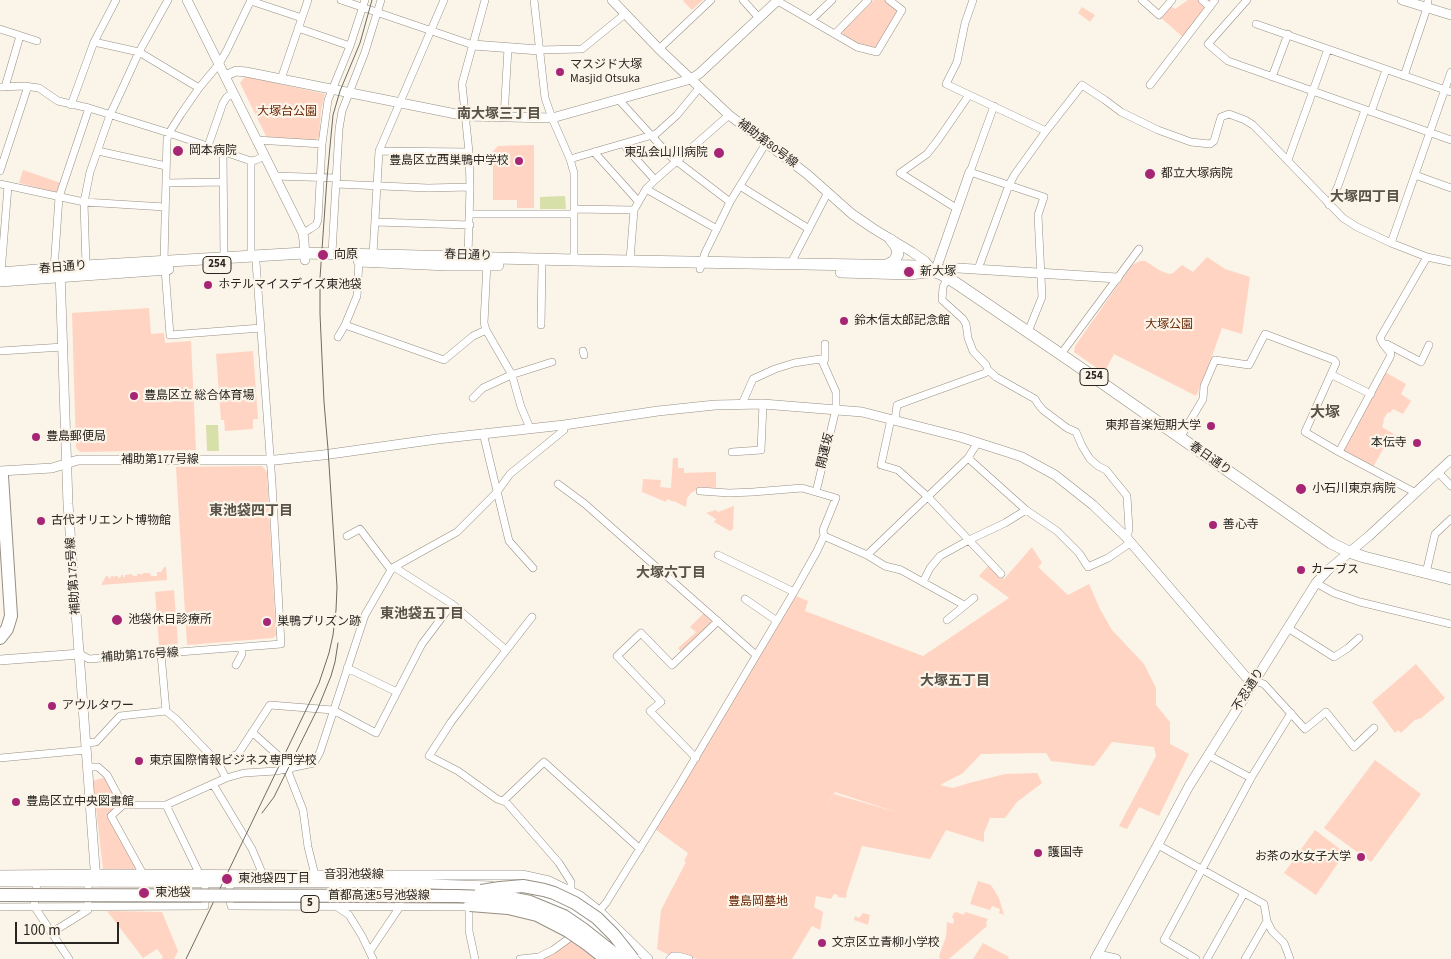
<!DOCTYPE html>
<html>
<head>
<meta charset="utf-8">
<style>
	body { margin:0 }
	#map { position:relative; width:1451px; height:959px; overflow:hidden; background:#fbf4e8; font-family:"Source Sans 3",sans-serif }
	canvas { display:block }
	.scale { position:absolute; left:15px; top:922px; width:104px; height:22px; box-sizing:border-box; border:2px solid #292622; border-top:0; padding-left:6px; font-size:15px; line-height:18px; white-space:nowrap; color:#292622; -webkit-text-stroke:4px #fbf4e8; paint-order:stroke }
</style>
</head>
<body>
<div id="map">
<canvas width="1451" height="959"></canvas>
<div class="scale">100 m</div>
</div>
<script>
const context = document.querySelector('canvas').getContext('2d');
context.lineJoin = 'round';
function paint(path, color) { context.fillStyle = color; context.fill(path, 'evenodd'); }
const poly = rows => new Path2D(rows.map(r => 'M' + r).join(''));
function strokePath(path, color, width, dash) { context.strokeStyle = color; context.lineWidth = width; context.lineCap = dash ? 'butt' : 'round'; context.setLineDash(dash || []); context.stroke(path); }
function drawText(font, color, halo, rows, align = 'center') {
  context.font = font + ' "Source Sans 3","Noto Sans JP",sans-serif'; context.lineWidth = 4.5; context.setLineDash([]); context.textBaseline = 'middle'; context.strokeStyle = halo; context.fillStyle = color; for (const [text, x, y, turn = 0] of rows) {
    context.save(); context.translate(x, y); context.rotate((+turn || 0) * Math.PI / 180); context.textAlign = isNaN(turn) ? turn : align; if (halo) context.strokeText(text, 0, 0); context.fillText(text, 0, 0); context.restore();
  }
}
paint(poly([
	[684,0,703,0,692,10,683,1],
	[874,0,885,0,896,9,897,15,878,46,874,48,858,44,843,36,842,30],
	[1188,0,1198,0,1206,7,1184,38,1160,17,1169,5,1175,9],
	[1082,7,1095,15,1090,22,1078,13],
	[245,76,325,94,321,110,319,137,315,140,267,138,240,83],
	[534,145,534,208,517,208,517,200,493,200,493,151,498,146],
	[23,170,61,183,58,193,19,183],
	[1207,257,1225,269,1250,277,1242,334,1222,328,1207,370,1196,396,1114,354,1104,373,1074,352,1075,346,1132,265,1140,261,1145,261,1161,271,1169,274,1173,273,1182,265,1193,272],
	[149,308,151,334,164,333,165,343,191,341,196,450,80,452,76,448,72,313],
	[253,351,258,419,253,419,253,429,225,431,224,420,221,420,216,354],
	[1385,372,1406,384,1401,394,1411,401,1403,414,1393,409,1390,413,1388,412,1383,420,1384,421,1382,427,1397,436,1393,444,1387,442,1373,467,1343,452,1343,450],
	[673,458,678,458,678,468,684,468,684,473,716,472,716,488,701,487,691,493,687,498,686,507,674,501,674,502,667,499,666,502,642,492,643,479,661,480,660,487,671,488],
	[262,466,267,472,276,635,273,638,187,645,176,467],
	[734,506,733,529,730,531,714,522,716,519,706,513,716,510,718,512],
	[1032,547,1042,563,1038,567,1068,595,1089,584,1100,609,1112,630,1144,664,1156,688,1156,705,1170,722,1170,744,1189,754,1159,816,1139,807,1127,829,1119,826,1156,756,1154,747,1112,742,1094,766,1051,761,1046,753,981,754,963,773,940,785,953,788,969,783,1005,774,1037,773,1042,783,1017,802,1005,818,990,818,984,833,984,842,946,830,930,859,862,846,847,891,846,898,838,897,838,895,834,894,831,899,816,896,814,907,823,912,820,930,812,926,792,959,698,959,676,953,669,955,657,949,661,910,686,862,684,861,688,853,655,829,796,596,808,601,805,611,923,656,1009,598,979,576,988,566,1004,579],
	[835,792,905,815,906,815,834,794,823,809],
	[164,567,166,567,167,580,101,585,106,576,108,576,109,578,111,578,111,576,113,576,114,578,115,576,118,576,118,578,121,577,121,575,123,575,123,577,125,577,125,575,132,574,133,576,137,576,137,574,141,574,142,575,143,573,150,573,151,576,157,576,157,572,161,572],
	[174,590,178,644,159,646,155,592],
	[707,610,717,620,683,654,678,648,696,632,690,627],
	[1416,664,1445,698,1420,719,1419,718,1417,720,1416,719,1401,733,1398,730,1395,733,1372,702],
	[1375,760,1421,794,1371,862,1324,828],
	[105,777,117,798,116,809,108,816,109,821,136,865,134,870,103,869,93,781],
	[1315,830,1345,853,1316,895,1284,873],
	[978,881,991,885,999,898,1004,915,999,913,1000,909,992,906,990,910,970,904],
	[107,911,162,912,178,951,174,959,161,959,163,957,157,949,143,958],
	[956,912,964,915,965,912,988,919,986,923,987,926,949,959,940,959,939,956,946,937,947,922,953,924,954,920,952,917,954,913],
	[863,913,870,915,868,925,854,920,855,916,859,918],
	[572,939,598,959,539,959],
	[983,943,1009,957,1008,959,973,959]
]), '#ffd4c3');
paint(poly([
	[565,196,566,209,540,209,540,197],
	[218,425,219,451,207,451,206,425]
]), '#d7e0a9');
const minor = poly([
	[341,0,473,45],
	[534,0,545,98,552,118,570,159,574,173,574,260],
	[743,0,759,18],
	[776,0,857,47,877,52,902,10,889,0],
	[973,0,965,23,957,62,946,84,1046,131],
	[1142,0,1159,15,1172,0],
	[1202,0,1210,7],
	[1247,0,1208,44,1228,61,1451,140],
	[251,1,302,18],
	[811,20,832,0],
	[1256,24,1451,92],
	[298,28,350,46],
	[0,29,37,41],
	[835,34,868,0],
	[94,42,139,52,199,88],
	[659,49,711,0],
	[539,50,582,49,625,14],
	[1404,76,1427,8,1428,0],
	[1272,77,1288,34],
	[281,79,308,0],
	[1150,85,1215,0],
	[0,87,24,86,39,88,58,101,89,108,169,133,251,161,256,160,264,156],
	[5,87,20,36],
	[619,100,670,156,730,202],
	[71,105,94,42,116,0],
	[994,106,970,172,1044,197,1038,215,1042,297,1028,332],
	[1371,112,1386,70],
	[504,117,508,48],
	[256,140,322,144],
	[624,144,627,149,655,180],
	[208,146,223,103,227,97,233,93],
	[98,151,166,166],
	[379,151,469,152],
	[223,152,224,258],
	[594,152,638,201],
	[570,159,656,134,677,115,700,87],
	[1288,160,1328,49],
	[251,161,251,256],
	[0,171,28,86],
	[1415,175,1451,188],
	[274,176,337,178],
	[166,183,223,182],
	[0,184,84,202,165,207],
	[336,184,428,188,470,187],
	[740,186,809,229],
	[646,189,717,229],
	[1329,205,1338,186,1365,110],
	[956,208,900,173,927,154,938,140,969,95],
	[574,209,634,210],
	[470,214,574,214],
	[375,222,470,225],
	[303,233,310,229,316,225,318,220,322,144,328,100,350,46,365,0],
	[1391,243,1451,72],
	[332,253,339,129,342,111,365,52,381,0],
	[373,254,379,151,444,0],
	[468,256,470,187,469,152,462,84,485,0],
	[1427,257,1380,338,1383,344,1387,344,1421,362,1429,345],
	[630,260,634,210,646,189,655,180,729,115],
	[164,261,167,139,169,133,181,114,199,88,219,64,227,50,251,0],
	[487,263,484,323,486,330,512,375,521,407,530,428],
	[791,263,828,192],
	[86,266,84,202,90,172,110,115,123,87,139,52,168,0],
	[54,269,59,197,89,108],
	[165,269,170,335,261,328],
	[700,269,705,253,730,202,766,143],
	[978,269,1009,185,1015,174,1046,131,1082,85,1105,100,1121,112,1158,130,1191,142,1210,144,1214,141,1221,117,1229,114,1245,120,1253,125,1262,134,1343,218,1357,227,1391,243,1427,257,1451,262],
	[1,273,8,186],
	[948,277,943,287,942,300,963,319,966,324,968,338,973,351,986,365,988,370,996,377,1035,399,1038,404,1043,410,1067,428,1076,432,1082,446,1090,459,1098,466,1106,470,1127,496,1129,530,1126,537],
	[345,325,444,360,473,336,486,330],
	[541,325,542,265],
	[338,337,345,325,357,296,359,261],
	[0,351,63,347],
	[583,351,584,355],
	[1061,354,1139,249],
	[823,363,825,359,825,344],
	[1332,375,1371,394],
	[473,398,483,388,511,375,552,362],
	[742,404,753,379,775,369,794,363,820,359,823,363,836,392,836,409,816,492],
	[891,419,881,465,898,470,928,497,1001,574],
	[895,420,897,405,985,373,988,370],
	[483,433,509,541,533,568],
	[1180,438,1203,399,1204,386,1215,360,1249,365,1265,334,1334,360,1336,363,1305,432,1339,452,1416,493],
	[732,452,761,450,763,404],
	[1339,452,1390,357,1391,354,1383,344],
	[968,458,1026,510,1057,531,1079,553,1088,567,1108,558,1130,543],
	[1438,472,1451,486],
	[558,484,585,504,756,655],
	[347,536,360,529,391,570],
	[824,536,867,555,885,566,901,570,964,605],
	[718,555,794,592],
	[867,555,968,458,978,442],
	[394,567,452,604,506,650],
	[1426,573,1435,534,1451,519],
	[923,582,930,568,940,556,969,540,1005,523,1026,510],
	[1316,583,1334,593,1360,602,1451,624],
	[745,599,777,621],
	[532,617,483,680,451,722,429,756,458,771,497,799,506,802,559,863,571,882,571,891],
	[947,620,974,598],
	[1288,628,1334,657,1348,648,1359,638],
	[80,654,89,659,281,644,272,483,256,262],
	[236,665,242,654,242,648],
	[347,668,397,692],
	[1254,681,1264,684,1305,729,1326,712,1354,747,1374,728],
	[166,711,176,719,218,763,226,778],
	[252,732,292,768],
	[86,743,96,742,120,716,166,711,161,654],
	[1208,755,1251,778],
	[0,758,86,750],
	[696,758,650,711,661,702,617,656,641,633,672,665,718,621],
	[218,763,238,754,270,705,333,710,376,733,422,644,452,604],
	[88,767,98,767,107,775,123,805],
	[287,769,303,810,308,847,315,875],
	[213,784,252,849,263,875],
	[503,801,544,762,640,849],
	[166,805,200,875],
	[1158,845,1264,904,1267,921,1272,931,1284,943,1290,959],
	[143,874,111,816,123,805,166,805,226,778,244,773,276,771,314,763,320,752,365,615,391,570,394,567,457,532,497,492,510,474,564,430,564,425],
	[37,882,34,906,69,959],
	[336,882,336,906,349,915,362,936,373,959],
	[232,883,228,891,231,906,472,907],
	[469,903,469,931,475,959],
	[0,907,205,906,205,882],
	[596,914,606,903,678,787,794,592,817,551,824,536,823,530,836,498,802,488,753,492,729,493,700,491],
	[51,933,88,910,88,883],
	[370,951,399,908,399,883],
	[520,959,539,957,553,950,575,934],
	[670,959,673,956,678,956,689,959],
	[1196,959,1164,940,1251,778,1291,713],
	[1207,959,1244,893],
	[1245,959,1267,921]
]);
const tertiary = poly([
	[187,0,303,233,304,241,305,260],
	[612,0,659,49,729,115,807,174,852,214,874,229,912,252,925,261,934,272],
	[473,45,539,50],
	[225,76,236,71,246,72,466,116,552,118,691,79,700,73,778,0],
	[60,271,68,504,96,882],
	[935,272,950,268,958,268,1117,278],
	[935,272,970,172],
	[0,471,52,468,78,460,275,460,323,455,437,439,564,425,658,411,715,405,763,404,862,412,960,437,1007,452,1022,457,1055,475,1093,505,1126,537,1246,677,1254,681],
	[0,660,80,654]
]);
const secondary = poly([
	[1402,0,1451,15],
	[0,875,112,874,301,875,522,875,549,881,580,896,599,911,648,959],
	[0,882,399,883,491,886],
	[536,893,560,903,576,913,589,922,618,947],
	[1098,955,1116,959],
	[1095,959,1156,848,1189,786,1316,583,1328,570,1369,536,1451,460]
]);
const trunk = poly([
	[359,261,448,265,498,265],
	[887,265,894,261,898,254,896,246,891,240],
	[841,272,909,274,928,272],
	[0,273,86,266,304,253,574,260,919,266,941,274,956,283,1075,364,1331,543,1349,552,1364,557,1451,579],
	[0,281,168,269]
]);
const motorway = poly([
	[0,473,2,476,11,616,7,629,0,638]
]);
strokePath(minor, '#968f84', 8);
strokePath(tertiary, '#968f84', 10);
strokePath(secondary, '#968f84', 10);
strokePath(trunk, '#968f84', 12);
strokePath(motorway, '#968f84', 14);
strokePath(minor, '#fff', 7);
strokePath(tertiary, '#fff', 9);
strokePath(secondary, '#fff', 9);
strokePath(trunk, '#fff', 11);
strokePath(motorway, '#fff', 12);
strokePath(poly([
	[262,813,274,797,318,708,331,676,335,662,338,643],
	[186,959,319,683,329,653,333,635,336,610,337,587,328,449,324,402,320,314,320,278,327,178,333,115,340,91,360,43,372,0]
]), '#6f6b64', 1);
const motorwayBridge = poly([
	[481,891,500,888,523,886,544,890,554,893,575,903,597,918,614,935,633,959],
	[0,895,457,896,510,898,530,902,564,916,583,929,621,959],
	[470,905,508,908,537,915,568,931,587,944,606,959]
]);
strokePath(motorwayBridge, '#968f84', 14, []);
strokePath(motorwayBridge, '#fff', 12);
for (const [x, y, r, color] of [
	[560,72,5,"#a62675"],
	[178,151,6,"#a62675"],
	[719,153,6,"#a62675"],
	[519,161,5,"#a62675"],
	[1150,174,6,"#a62675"],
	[323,255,6,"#a62675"],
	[909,272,6,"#a62675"],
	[208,285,5,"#a62675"],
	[844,321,5,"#a62675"],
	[134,396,5,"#a62675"],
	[1211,426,5,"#a62675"],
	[36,437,5,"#a62675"],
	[1417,443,5,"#a62675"],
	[1301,489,6,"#a62675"],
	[41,521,5,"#a62675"],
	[1213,525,5,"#a62675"],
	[1301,570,5,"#a62675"],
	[117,620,6,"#a62675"],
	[267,622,5,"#a62675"],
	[52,706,5,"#a62675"],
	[139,761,5,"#a62675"],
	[16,802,5,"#a62675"],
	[1038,853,5,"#a62675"],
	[1361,857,5,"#a62675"],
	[227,879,6,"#a62675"],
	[144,893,6,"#a62675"],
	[822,943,5,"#a62675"]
]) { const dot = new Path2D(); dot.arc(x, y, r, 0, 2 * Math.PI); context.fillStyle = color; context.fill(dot); strokePath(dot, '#fbf4e8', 2); }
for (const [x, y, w] of [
	[217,265,28],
	[1094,377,28],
	[310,904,18]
]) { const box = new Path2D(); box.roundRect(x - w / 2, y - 8.5, w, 17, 4); context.fillStyle = '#fbf4e8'; context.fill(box); strokePath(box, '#292622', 1); }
drawText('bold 11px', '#292622', null, [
	["254",217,265],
	["254",1094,377],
	["5",310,904]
]);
drawText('12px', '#292622', '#fbf4e8', [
	["マスジド大塚",570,65],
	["Masjid Otsuka",570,79],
	["岡本病院",189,151],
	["東弘会山川病院",708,153,"right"],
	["豊島区立西巣鴨中学校",509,161,"right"],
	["都立大塚病院",1161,174],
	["向原",334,255],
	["新大塚",920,272],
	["ホテルマイスデイズ東池袋",218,285],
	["鈴木信太郎記念館",854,321],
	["豊島区立 総合体育場",144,396],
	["東邦音楽短期大学",1201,426,"right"],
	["豊島郵便局",46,437],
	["本伝寺",1407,443,"right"],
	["小石川東京病院",1312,489],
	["古代オリエント博物館",51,521],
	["善心寺",1223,525],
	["カーブス",1311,570],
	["池袋休日診療所",128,620],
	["巣鴨プリズン跡",277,622],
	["アウルタワー",62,706],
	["東京国際情報ビジネス専門学校",149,761],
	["豊島区立中央図書館",26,802],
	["護国寺",1048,853],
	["お茶の水女子大学",1351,857,"right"],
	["東池袋四丁目",238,879],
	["東池袋",155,893],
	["文京区立青柳小学校",832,943]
], 'left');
drawText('12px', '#6a2707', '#fbf4e8', [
	["大塚台公園",287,112],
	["大塚公園",1169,325],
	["豊島岡墓地",758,902]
]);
drawText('12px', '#292622', '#fbf4e8', [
	["補助第80号線",767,144,37],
	["春日通り",468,256,2],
	["春日通り",63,268,-5],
	["開運坂",826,451,-76],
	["春日通り",1210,459,35],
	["補助第177号線",160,460],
	["補助第175号線",74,576,-94],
	["補助第176号線",140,656,-4],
	["不忍通り",1249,690,-58],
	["音羽池袋線",354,875],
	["首都高速5号池袋線",379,896]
]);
drawText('bold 14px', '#585248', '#fbf4e8', [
	["南大塚三丁目",499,115],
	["大塚四丁目",1365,198],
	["東池袋四丁目",251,512],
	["大塚六丁目",671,574],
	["東池袋五丁目",422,615],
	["大塚五丁目",955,682]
]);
drawText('bold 15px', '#585248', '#fbf4e8', [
	["大塚",1325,414]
]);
</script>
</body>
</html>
